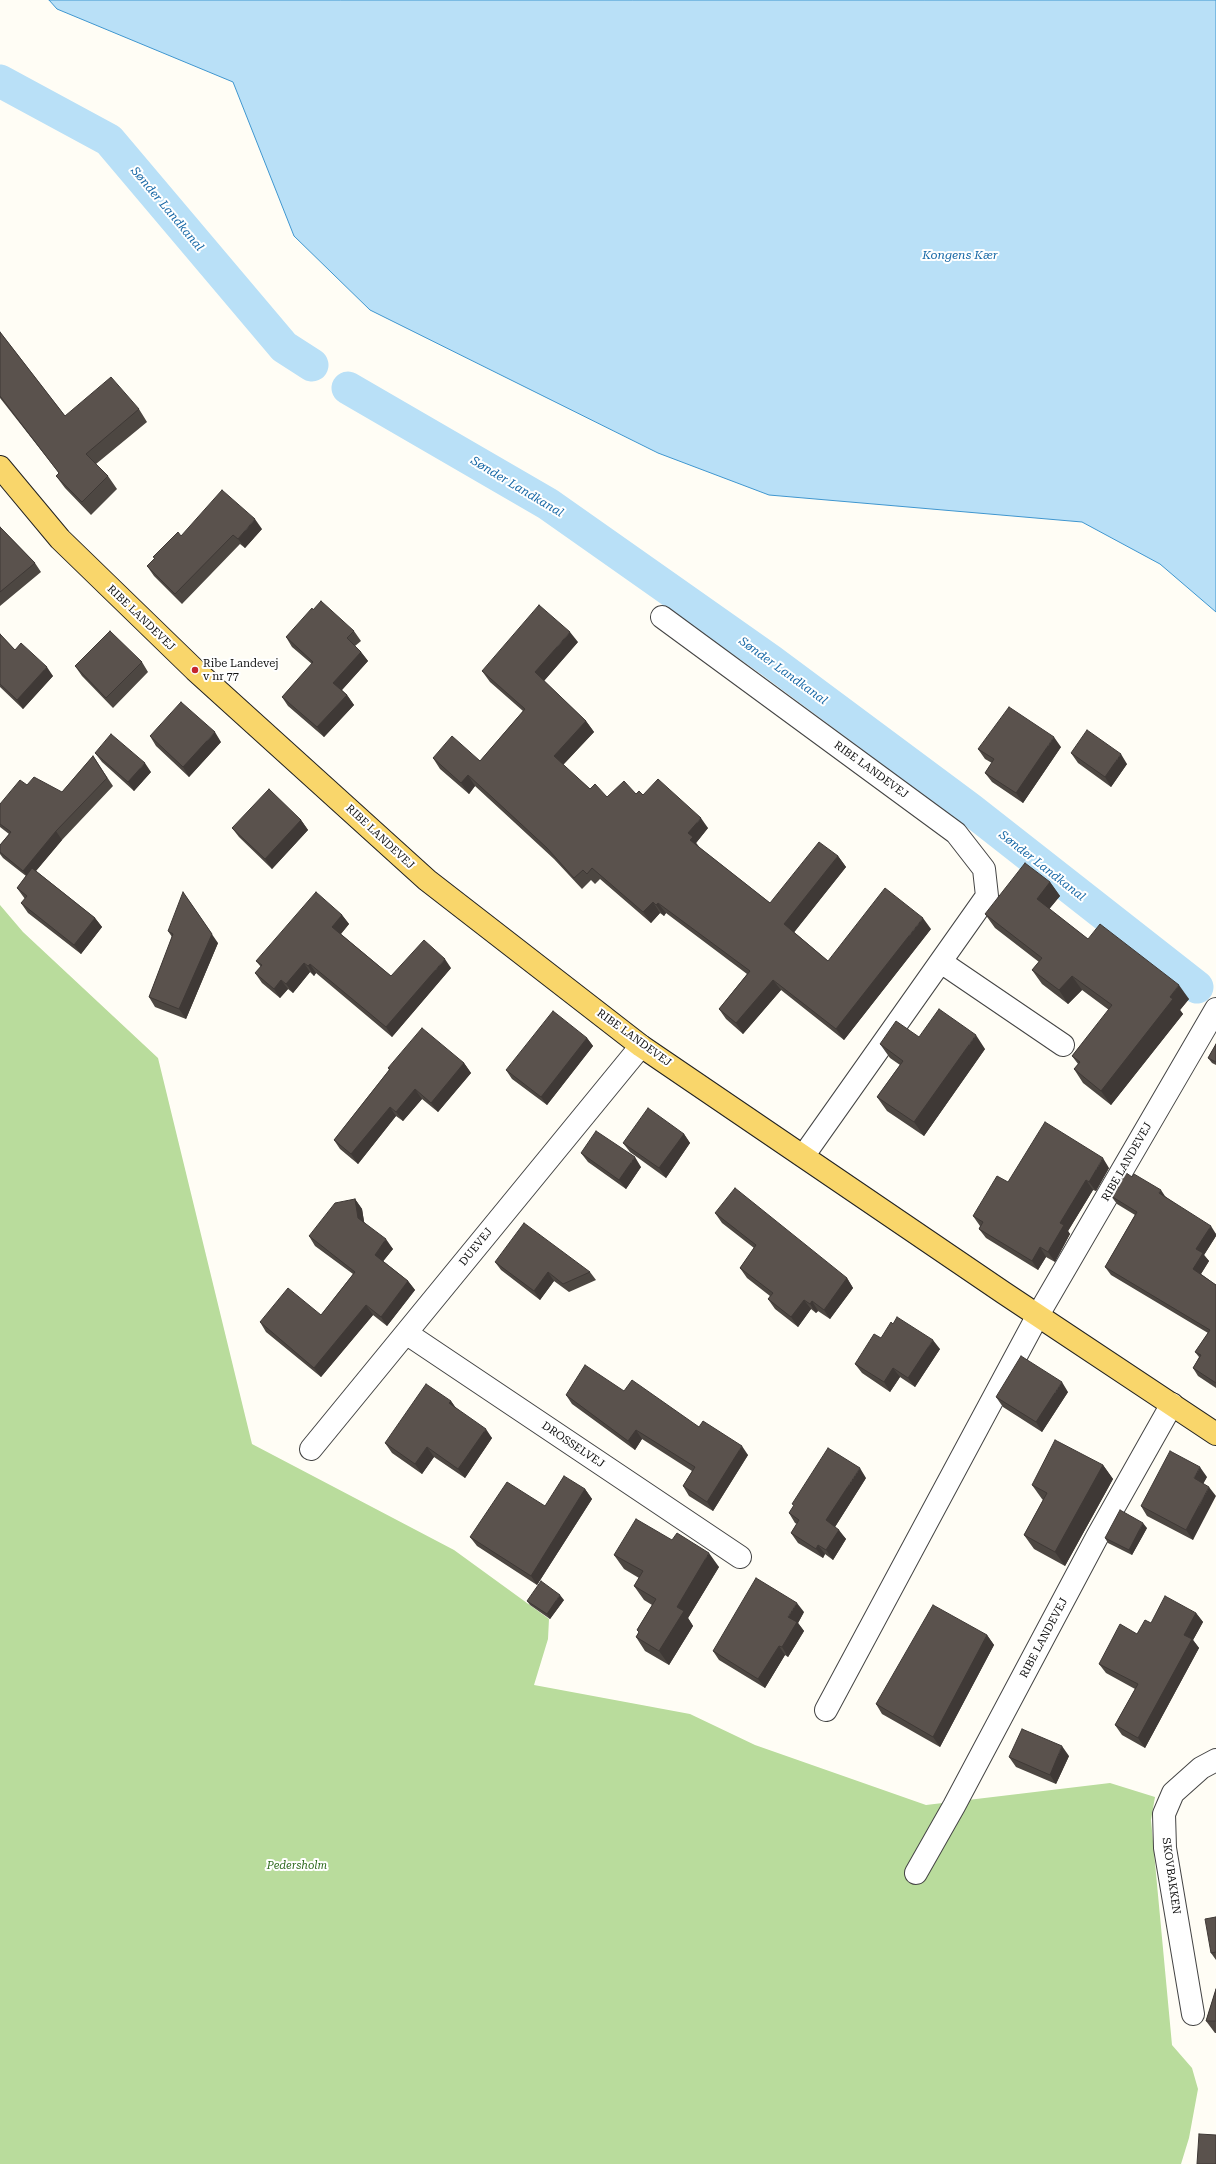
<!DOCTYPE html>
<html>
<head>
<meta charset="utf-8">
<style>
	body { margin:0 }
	canvas { display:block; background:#fffdf5 }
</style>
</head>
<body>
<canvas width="1216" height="2164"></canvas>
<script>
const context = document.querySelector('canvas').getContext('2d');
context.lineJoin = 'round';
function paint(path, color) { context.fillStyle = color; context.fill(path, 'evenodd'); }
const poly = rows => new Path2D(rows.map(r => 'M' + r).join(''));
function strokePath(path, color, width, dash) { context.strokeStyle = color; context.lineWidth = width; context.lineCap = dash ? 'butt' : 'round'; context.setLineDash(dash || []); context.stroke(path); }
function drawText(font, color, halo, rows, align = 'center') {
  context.font = font + ' "Roboto Serif",serif'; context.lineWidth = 4; context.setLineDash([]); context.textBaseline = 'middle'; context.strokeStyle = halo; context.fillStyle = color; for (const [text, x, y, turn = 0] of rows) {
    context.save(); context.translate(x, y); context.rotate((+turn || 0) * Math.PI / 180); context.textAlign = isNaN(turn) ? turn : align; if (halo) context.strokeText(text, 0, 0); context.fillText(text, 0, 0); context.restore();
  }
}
paint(poly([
	[0,905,23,932,158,1058,252,1444,454,1550,549,1619,548,1639,534,1685,690,1714,755,1745,926,1805,1110,1783,1155,1797,1151,1820,1172,2045,1192,2068,1198,2089,1189,2138,1181,2164,0,2164]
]), '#b9dc9c');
const water = poly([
	[49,0,1216,0,1216,612,1160,564,1082,522,769,495,658,453,370,310,294,236,233,82,57,9,49,0]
]);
paint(water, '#b9e0f7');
strokePath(water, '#3f96cf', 1);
strokePath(poly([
	[0,81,109,140,284,347,312,365],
	[348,388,548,504,771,661,970,809,1197,987]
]), '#b9e0f7', 33);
const minor = poly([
	[662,617,956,833,984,869,987,896,804,1155],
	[941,962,1063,1045],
	[406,1333,740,1557],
	[311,1449,641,1046],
	[826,1710,1038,1315,1216,1009],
	[916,1873,954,1806,1097,1537,1172,1404],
	[1193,2014,1165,1848,1164,1814,1173,1793,1201,1768,1216,1760]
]);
const major = poly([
	[0,467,60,539,195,670,427,880,641,1046,1004,1293,1216,1434]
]);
strokePath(minor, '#444', 24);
strokePath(major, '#222', 24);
strokePath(minor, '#fff', 22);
strokePath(major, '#f9d66b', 22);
paint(poly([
	[0,332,65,416,139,409,147,422,96,464,108,476,117,489,91,515,65,488,56,476,59,473,0,398],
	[0,527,35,563,41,572,0,606],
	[262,529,245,548,240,544,182,604,154,576,147,566,181,536],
	[313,610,354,631,361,641,355,646,361,652,368,661,342,690,347,695,354,705,324,737,288,706,282,697,312,664,292,647,286,637],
	[0,634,15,650,53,676,23,709,0,687],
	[578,642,544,681,586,721,594,732,563,765,590,789,607,797,636,794,643,795,708,828,696,843,700,848,770,903,838,856,846,867,794,932,828,961,931,929,844,1040,781,990,743,1034,726,1019,719,1009,747,974,666,913,664,916,660,913,651,923,600,879,595,884,591,880,582,889,554,859,475,786,469,794,440,769,433,758,480,761,523,711,490,682,482,671],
	[142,662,148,672,113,708,82,676,75,666],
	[150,736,221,742,189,777,156,746],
	[1061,747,1023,803,992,782,985,773,992,763,985,759,978,749],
	[95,753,151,772,134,791,102,762],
	[1071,753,1127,764,1111,787,1078,763],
	[93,756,113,786,62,840,36,871,95,918,102,927,81,954,28,913,21,903,25,899,17,888,26,876,3,858,0,854,0,845,9,834,0,827,0,804,27,785,62,792],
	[301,820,308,830,272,869,239,837,232,828],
	[1050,882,1060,896,1049,909,1088,939,1189,999,1180,1010,1183,1014,1111,1105,1083,1083,1074,1069,1078,1064,1072,1056,1109,1010,1082,990,1068,1004,1042,984,1032,970,1039,962,995,928,985,914],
	[342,915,349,924,341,934,391,976,451,968,392,1037,316,973,314,976,310,972,293,993,288,989,280,998,262,983,255,973,261,967,256,961],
	[168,931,218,943,186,1019,155,1007,149,997,172,937],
	[919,1037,985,1049,924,1136,887,1111,877,1097,900,1065,890,1058,880,1044],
	[587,1038,593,1046,547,1105,512,1079,506,1070],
	[1216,1044,1216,1065,1212,1063,1208,1058],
	[464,1063,471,1073,438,1112,422,1099,403,1121,396,1116,358,1164,340,1149,334,1140,389,1070,388,1068],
	[684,1134,690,1143,666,1178,630,1152,623,1143],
	[581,1153,641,1167,626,1189,588,1162],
	[1109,1168,1096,1191,1093,1190,1068,1231,1070,1234,1055,1262,1046,1257,1038,1270,986,1238,979,1229,980,1226,973,1216,1008,1182],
	[1132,1177,1166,1197,1216,1234,1216,1236,1204,1255,1209,1261,1201,1274,1216,1285,1216,1388,1198,1376,1193,1368,1199,1357,1195,1352,1208,1333,1111,1275,1105,1267,1135,1215,1117,1204,1111,1196],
	[355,1199,362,1209,364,1222,393,1249,383,1261,408,1281,415,1290,387,1326,373,1315,321,1377,266,1332,260,1322,321,1315,353,1274,315,1246,309,1236],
	[715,1213,847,1278,853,1288,830,1319,818,1311,816,1313,811,1309,798,1327,775,1309,768,1299,770,1296,747,1278,740,1268,754,1248,722,1223],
	[495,1262,590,1272,596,1280,569,1292,554,1281,540,1300,501,1270],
	[881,1338,940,1349,915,1387,900,1377,890,1392,862,1373,855,1364],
	[624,1391,699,1427,748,1455,713,1511,689,1496,683,1486,692,1471,642,1439,635,1450,572,1404,566,1395],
	[1068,1392,1042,1432,1003,1407,996,1397],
	[451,1401,456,1408,492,1438,465,1478,434,1457,422,1474,392,1453,385,1443],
	[1103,1465,1113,1479,1065,1566,1034,1549,1024,1535,1043,1500,1042,1499,1032,1485],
	[1207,1477,1203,1483,1193,1540,1147,1516,1141,1506],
	[866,1478,835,1527,846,1539,833,1560,825,1554,823,1558,798,1543,791,1533,797,1524,795,1523,789,1513],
	[585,1489,592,1499,537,1585,477,1546,470,1537],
	[1147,1528,1132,1555,1108,1543,1105,1538],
	[672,1540,719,1567,688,1618,693,1626,669,1665,645,1651,636,1637,639,1632,637,1630,652,1605,644,1600,634,1586,639,1578,624,1569,614,1555],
	[564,1600,550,1619,530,1605,527,1601],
	[804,1612,798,1623,804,1631,788,1657,785,1655,765,1688,719,1660,713,1651],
	[1196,1613,1203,1622,1193,1640,1199,1648,1145,1748,1122,1735,1115,1725,1135,1689,1106,1673,1099,1664,1137,1634],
	[987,1635,994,1645,940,1747,882,1714,876,1704],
	[1069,1756,1056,1784,1016,1767,1009,1757],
	[1216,1917,1216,1960,1211,1953],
	[1216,1989,1216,2033,1215,2033,1206,2021]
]), '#4d4742');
paint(poly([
	[255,519,262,529,245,548,238,539],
	[570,632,578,642,542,683,535,672],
	[361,652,368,661,340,692,333,683],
	[47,667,53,676,23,709,17,700],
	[347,695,354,705,324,737,317,727],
	[586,721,594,732,561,767,554,756],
	[215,732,221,742,189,777,183,767],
	[1054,737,1061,747,1023,803,1016,793],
	[1121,754,1127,764,1111,787,1105,777],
	[145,763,151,772,134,791,128,782],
	[468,775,475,786,469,794,461,783],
	[701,818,708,828,696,843,700,848,690,840,688,833],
	[301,820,308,830,272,869,265,859],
	[56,831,62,840,29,879,23,871],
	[838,856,846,867,792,935,784,924],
	[1050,882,1060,896,1046,913,1037,899],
	[183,892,218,943,186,1019,179,1009],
	[653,902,660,913,651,923,643,912],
	[658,903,666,913,664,916,656,905],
	[342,915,349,924,339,936,332,927],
	[95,918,102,927,81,954,74,945],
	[923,918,931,929,844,1040,836,1029],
	[445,959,451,968,392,1037,386,1027],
	[304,963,310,972,293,993,286,984],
	[310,964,316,973,314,976,308,966],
	[1072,976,1082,990,1068,1004,1059,990],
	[281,980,288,989,280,998,274,989],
	[773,980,781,990,743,1034,736,1023],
	[1179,985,1189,999,1180,1010,1183,1014,1111,1105,1101,1091,1170,997],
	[976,1035,985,1049,924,1136,914,1122],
	[587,1038,593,1046,547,1105,541,1097],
	[464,1063,471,1073,438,1112,431,1103],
	[415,1089,422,1099,403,1121,396,1112],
	[390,1107,396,1116,358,1164,351,1154],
	[684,1134,690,1143,666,1178,659,1168],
	[635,1157,641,1167,626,1189,619,1180],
	[1103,1158,1109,1168,1096,1191,1089,1182],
	[1086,1180,1093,1190,1068,1231,1070,1234,1055,1262,1048,1252,1060,1223],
	[1161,1190,1167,1199,1159,1193],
	[355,1199,362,1209,365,1227,358,1218],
	[1211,1226,1216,1234,1216,1236,1204,1255,1209,1261,1199,1277,1193,1269,1196,1249],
	[386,1239,393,1249,381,1264,375,1255],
	[1040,1247,1046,1257,1038,1270,1032,1261],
	[548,1272,554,1281,540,1300,534,1291],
	[847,1278,853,1288,830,1319,824,1310],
	[408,1281,415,1290,387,1326,381,1317],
	[804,1300,811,1309,798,1327,791,1317],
	[812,1301,818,1311,816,1313,810,1304],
	[366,1305,373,1315,321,1377,314,1368],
	[933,1340,940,1349,915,1387,908,1378],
	[893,1368,900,1377,890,1392,884,1382],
	[1062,1382,1068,1392,1042,1432,1036,1422],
	[451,1401,457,1410,449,1403],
	[486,1429,492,1438,465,1478,458,1469],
	[636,1430,642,1439,635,1450,628,1441],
	[742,1446,748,1455,713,1511,707,1502],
	[427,1447,434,1457,422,1474,415,1464],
	[1103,1465,1113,1479,1065,1566,1055,1552],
	[1200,1467,1207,1477,1201,1488,1194,1478],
	[860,1468,866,1478,833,1530,826,1520],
	[1209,1487,1216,1496,1193,1540,1186,1530],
	[585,1489,592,1499,537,1585,531,1576],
	[1143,1523,1147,1528,1132,1555,1129,1550],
	[839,1530,846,1539,833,1560,826,1550],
	[818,1545,825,1554,823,1558,816,1549],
	[709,1553,719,1567,688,1618,693,1626,669,1665,659,1651,677,1607],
	[560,1595,564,1600,550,1619,547,1614],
	[797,1603,804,1612,798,1623,804,1631,788,1657,782,1647,788,1617],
	[1196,1613,1203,1622,1193,1640,1199,1648,1145,1748,1138,1738,1184,1635],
	[987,1635,994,1645,940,1747,933,1737],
	[779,1646,785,1655,765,1688,758,1679],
	[1062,1746,1069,1756,1056,1784,1050,1775]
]), '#3f3936');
const building = poly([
	[0,332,65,416,111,377,139,409,86,454,108,476,82,502,56,476,59,473,0,396,0,332],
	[222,490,255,519,238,539,233,535,175,594,147,566,155,558,153,557,178,532,181,536,222,490],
	[0,527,35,563,0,592,0,527],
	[321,601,354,631,347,638,361,652,333,683,347,695,317,727,282,697,313,662,286,637,312,608,313,610,321,601],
	[539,605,570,632,535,672,586,721,554,756,590,789,595,784,607,797,624,781,636,794,639,791,643,795,658,779,701,818,688,833,693,837,690,840,770,903,819,842,838,856,784,924,828,961,885,888,923,918,836,1029,773,980,736,1023,719,1009,750,971,658,903,656,905,653,902,643,912,592,868,587,874,583,870,574,878,547,848,468,775,461,783,433,758,452,736,480,761,525,709,482,671,539,605],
	[110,631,142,662,106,698,75,666,110,631],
	[0,634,15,650,21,643,47,667,17,700,0,684,0,634],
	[181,702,215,732,183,767,150,736,181,702],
	[1009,707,1054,737,1016,793,985,773,994,759,978,749,1009,707],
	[1087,730,1121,754,1105,777,1071,753,1087,730],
	[111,734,145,763,128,782,95,753,111,734],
	[93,756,107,778,56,831,23,871,0,852,0,845,11,832,0,824,0,804,20,780,27,785,34,777,62,792,93,756],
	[269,789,301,820,265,859,232,828,269,789],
	[1025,863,1050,882,1037,899,1088,939,1100,924,1179,985,1170,997,1173,999,1101,1091,1074,1069,1080,1062,1072,1056,1112,1005,1072,976,1059,990,1032,970,1042,958,985,914,1025,863],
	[32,868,95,918,74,945,21,903,27,896,17,888,32,868],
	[183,892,212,934,179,1009,149,997,173,934,168,931,183,892],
	[316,892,342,915,332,927,391,976,424,940,445,959,386,1027,310,964,308,966,304,963,286,984,281,980,274,989,255,973,262,965,256,961,316,892],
	[939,1009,976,1035,914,1122,877,1097,903,1061,880,1044,896,1021,919,1037,939,1009],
	[553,1011,587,1038,541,1097,506,1070,553,1011],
	[422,1028,464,1063,431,1103,415,1089,396,1112,390,1107,351,1154,334,1140,390,1069,388,1068,422,1028],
	[1216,1044,1216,1062,1208,1058,1216,1044],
	[648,1108,684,1134,659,1168,623,1143,648,1108],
	[1045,1122,1103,1158,1089,1182,1086,1180,1060,1223,1064,1225,1048,1252,1040,1247,1032,1261,979,1229,983,1222,973,1216,997,1176,1008,1182,1045,1122],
	[596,1131,635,1157,619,1180,581,1153,596,1131],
	[1125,1172,1132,1177,1134,1174,1161,1190,1159,1193,1211,1226,1196,1249,1203,1253,1193,1269,1216,1285,1216,1383,1193,1368,1201,1355,1195,1352,1210,1330,1105,1267,1137,1212,1111,1196,1125,1172],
	[735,1188,847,1278,824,1310,812,1301,810,1304,804,1300,791,1317,768,1299,773,1293,740,1268,756,1245,715,1213,735,1188],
	[355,1199,358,1218,386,1239,375,1255,408,1281,381,1317,366,1305,314,1368,260,1322,288,1288,321,1315,355,1272,309,1236,335,1203,355,1199],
	[524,1223,590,1272,563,1284,548,1272,534,1291,495,1262,524,1223],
	[897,1317,933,1340,908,1378,893,1368,884,1382,855,1364,874,1334,881,1338,891,1322,893,1324,897,1317],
	[1021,1356,1062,1382,1036,1422,996,1397,1021,1356],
	[585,1365,624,1391,632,1380,699,1427,703,1421,742,1446,707,1502,683,1486,695,1467,636,1430,628,1441,566,1395,585,1365],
	[426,1384,451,1401,449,1403,486,1429,458,1469,427,1447,415,1464,385,1443,426,1384],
	[1055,1440,1103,1465,1055,1552,1024,1535,1047,1493,1032,1485,1055,1440],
	[828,1448,860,1468,826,1520,839,1530,826,1550,818,1545,816,1549,791,1533,799,1520,789,1513,794,1505,792,1504,828,1448],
	[1170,1451,1200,1467,1194,1478,1209,1487,1186,1530,1141,1506,1170,1451],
	[564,1476,585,1489,531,1576,470,1537,507,1482,545,1506,564,1476],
	[1120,1510,1143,1523,1129,1550,1105,1538,1120,1510],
	[636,1519,672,1540,677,1533,709,1553,677,1607,684,1611,659,1651,636,1637,639,1632,637,1630,656,1599,634,1586,643,1571,614,1555,636,1519],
	[756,1578,797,1603,788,1617,797,1622,782,1647,779,1646,758,1679,713,1651,756,1578],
	[541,1581,560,1595,547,1614,527,1601,541,1581],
	[1165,1596,1196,1613,1184,1635,1192,1639,1138,1738,1115,1725,1138,1684,1099,1664,1120,1624,1137,1634,1145,1620,1151,1623,1165,1596],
	[933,1605,987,1635,933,1737,876,1704,933,1605],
	[1022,1729,1062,1746,1050,1775,1009,1757,1022,1729],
	[1216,1917,1216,1952,1211,1953,1205,1919,1216,1917],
	[1216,1989,1216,2021,1206,2021,1216,1989],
	[1199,2134,1216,2135,1216,2164,1197,2164,1199,2134]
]);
paint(building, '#5a524d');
strokePath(building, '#3f3936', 1);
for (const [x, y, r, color] of [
	[195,670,4,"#c4262e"]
]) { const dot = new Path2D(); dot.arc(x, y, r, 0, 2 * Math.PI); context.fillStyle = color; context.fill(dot); strokePath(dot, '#fff', 1.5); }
drawText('11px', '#111', '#fff', [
	["RIBE LANDEVEJ",141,618,44],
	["RIBE LANDEVEJ",871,770,36],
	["RIBE LANDEVEJ",380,837,43],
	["RIBE LANDEVEJ",634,1038,36],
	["RIBE LANDEVEJ",1127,1162,-60],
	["DUEVEJ",476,1247,-51],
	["DROSSELVEJ",573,1445,34],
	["RIBE LANDEVEJ",1044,1638,-62],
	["SKOVBAKKEN",1171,1876,82]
]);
drawText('11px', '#111', '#fff', [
	["Ribe Landevej",203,664],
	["v nr 77",203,677]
], 'left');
drawText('italic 11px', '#2f6b1f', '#fff', [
	["Pedersholm",297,1866]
]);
drawText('italic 12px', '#1768a6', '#fff', [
	["Sønder Landkanal",167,209,50],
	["Kongens Kær",960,255],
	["Sønder Landkanal",517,487,31],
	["Sønder Landkanal",783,671,36],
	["Sønder Landkanal",1042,866,38]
]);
</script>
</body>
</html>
